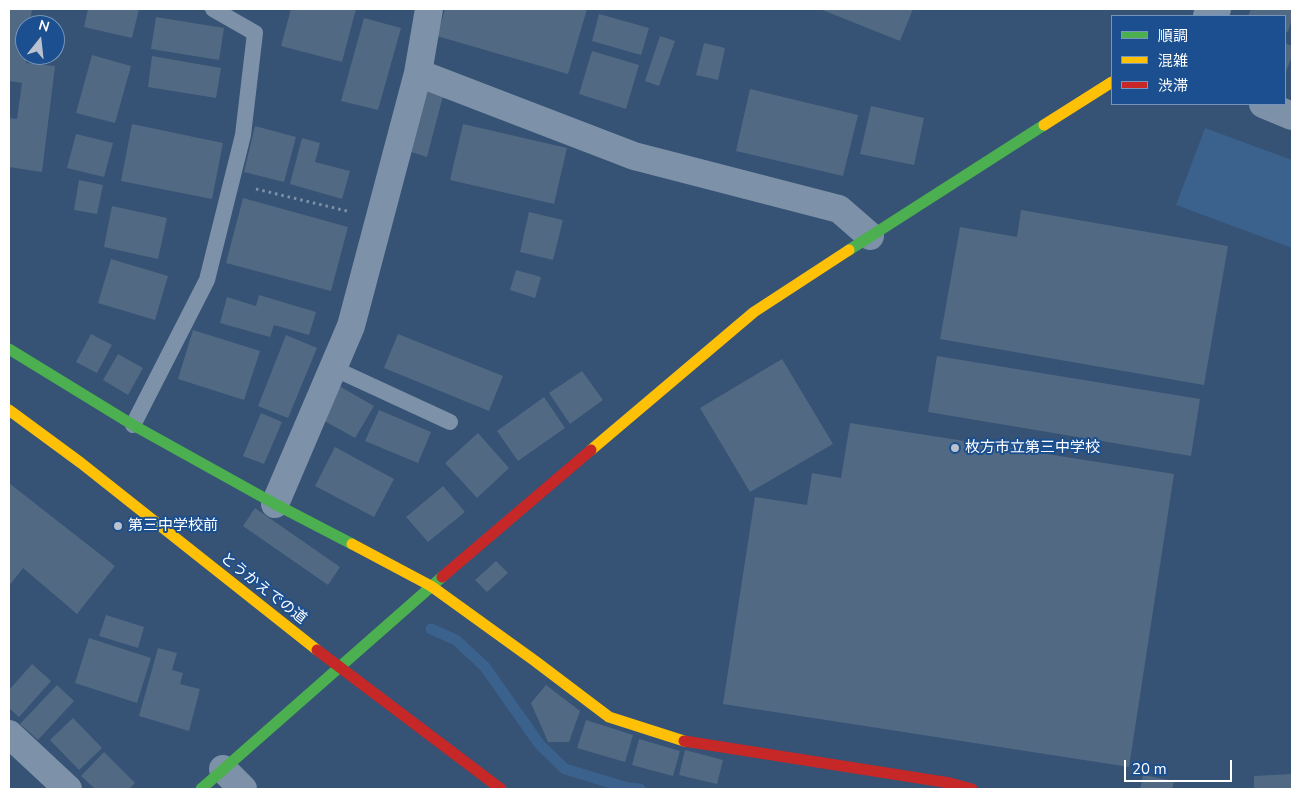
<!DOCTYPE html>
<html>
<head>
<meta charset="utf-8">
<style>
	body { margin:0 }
	#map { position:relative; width:1301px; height:798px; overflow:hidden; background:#365274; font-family:"Nunito Sans","Noto Sans JP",sans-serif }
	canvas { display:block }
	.frame { position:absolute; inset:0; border:10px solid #fff; pointer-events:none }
	.legend { position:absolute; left:1111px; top:15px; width:175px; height:90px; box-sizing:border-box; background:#1b4f8f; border:1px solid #7695bc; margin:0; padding:6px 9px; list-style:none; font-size:15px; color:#fff }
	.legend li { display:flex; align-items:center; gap:10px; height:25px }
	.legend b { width:25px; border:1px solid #7695bc }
	.north { position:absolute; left:15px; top:15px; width:50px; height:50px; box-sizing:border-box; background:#1b4f8f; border:1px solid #7695bc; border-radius:50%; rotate:16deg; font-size:14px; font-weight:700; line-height:20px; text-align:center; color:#fff }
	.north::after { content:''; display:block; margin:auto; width:18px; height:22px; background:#b9c2ce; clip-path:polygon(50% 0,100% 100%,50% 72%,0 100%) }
	.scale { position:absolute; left:1124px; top:760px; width:108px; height:22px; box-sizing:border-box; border:2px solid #fff; border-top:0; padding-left:6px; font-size:15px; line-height:18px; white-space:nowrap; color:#fff; -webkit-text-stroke:4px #1b4f8f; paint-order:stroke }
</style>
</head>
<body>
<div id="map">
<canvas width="1301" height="798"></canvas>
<div class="frame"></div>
<ul class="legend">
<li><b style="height:6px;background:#4caf50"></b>順調</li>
<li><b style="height:6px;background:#ffc107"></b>混雑</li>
<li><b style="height:6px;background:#c62828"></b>渋滞</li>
</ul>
<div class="north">N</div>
<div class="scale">20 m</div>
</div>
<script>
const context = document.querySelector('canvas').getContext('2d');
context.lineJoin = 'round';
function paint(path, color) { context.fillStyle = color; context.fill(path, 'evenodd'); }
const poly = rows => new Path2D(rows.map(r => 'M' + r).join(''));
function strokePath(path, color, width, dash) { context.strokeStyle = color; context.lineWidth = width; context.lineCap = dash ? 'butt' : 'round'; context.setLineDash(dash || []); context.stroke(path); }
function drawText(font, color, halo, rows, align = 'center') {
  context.font = font + ' "Nunito Sans","Noto Sans JP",sans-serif'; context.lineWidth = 4; context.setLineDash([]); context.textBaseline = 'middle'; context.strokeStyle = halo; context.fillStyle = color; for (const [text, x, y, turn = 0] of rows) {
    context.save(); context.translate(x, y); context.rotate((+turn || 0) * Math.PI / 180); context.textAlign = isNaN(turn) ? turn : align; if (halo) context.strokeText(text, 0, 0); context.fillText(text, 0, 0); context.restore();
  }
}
paint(poly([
	[1205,128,1292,160,1292,248,1176,205]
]), '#3b618d');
strokePath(poly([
	[431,629,456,640,485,667,540,745,565,769,628,788,640,789]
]), '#3b618d', 11);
paint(poly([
	[9,9,32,9,30,25,25,25,25,55,27,55,26,63,55,66,42,172,9,167,9,118,17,119,22,83,9,81],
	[88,9,139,9,132,38,84,27],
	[291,9,356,9,342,62,281,46],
	[445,9,587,9,568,74,437,36],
	[820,9,913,9,900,41],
	[1251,9,1292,9,1292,18,1288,32,1285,31,1285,16,1248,16],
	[599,14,649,28,641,55,592,41],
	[156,17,224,28,219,60,151,49],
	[364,18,401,28,378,110,341,101],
	[660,36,675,41,659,86,645,81],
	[704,43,725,48,718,80,696,75],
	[1285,43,1292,46,1292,56,1285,74],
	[592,51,639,65,626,109,579,94],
	[92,55,131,66,115,123,76,113],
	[152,56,221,68,216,98,148,87],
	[750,89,858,115,843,176,736,151],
	[421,90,443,96,427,157,405,150],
	[871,106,924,118,914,165,860,154],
	[132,124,223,143,212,199,121,181],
	[463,124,567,148,554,204,450,180],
	[255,126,296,137,284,182,244,172],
	[76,134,113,143,104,177,67,168],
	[302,138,320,143,315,162,350,171,342,199,290,184],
	[79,180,103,185,97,214,74,210],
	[243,198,348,227,331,291,226,263],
	[112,206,167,218,158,259,104,247],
	[1021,210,1228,246,1204,385,940,339,960,227,1017,237],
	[529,212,563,220,553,260,520,252],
	[111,259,168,276,155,320,98,303],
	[516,270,541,277,535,298,510,290],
	[259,295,316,312,309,335,274,325,270,337,220,323,227,297,256,306],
	[193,330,260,351,244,400,178,379],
	[91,334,112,345,97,373,76,362],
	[398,334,503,376,489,411,384,368],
	[286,335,317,348,288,418,258,406],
	[118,354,143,368,128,395,103,380],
	[937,356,1200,399,1191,456,928,412],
	[782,359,833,444,750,492,700,408],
	[582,371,603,400,570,424,549,393],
	[339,386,374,406,355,438,321,419],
	[544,397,565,428,518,461,497,431],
	[379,410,431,432,418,463,365,441],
	[261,413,282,422,264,464,243,456],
	[850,423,1174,474,1129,767,723,704,755,497,807,505,812,473,841,478],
	[478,433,509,468,477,498,445,463],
	[335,447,394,479,374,517,315,486],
	[9,483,115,566,77,614,23,568,9,586],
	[443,486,465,512,428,542,406,517],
	[255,508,340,567,328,585,243,526],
	[496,561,508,573,487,592,475,580],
	[106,615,144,627,138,648,99,636],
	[89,638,151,658,137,703,75,683],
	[158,648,177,653,172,670,183,673,180,684,200,689,189,731,139,716],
	[32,664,51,681,19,717,9,708,9,690],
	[57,685,74,701,38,740,20,724],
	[546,685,580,711,569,742,548,742,531,703],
	[73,718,102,748,79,770,50,740],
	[586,720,633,735,625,762,577,748],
	[639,739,680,751,673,776,632,765],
	[685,750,723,760,717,784,679,775],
	[104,752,135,783,129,789,95,789,81,776],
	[1292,774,1292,789,1254,789,1254,776],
	[1143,775,1174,781,1172,789,1140,789]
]), '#526984');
strokePath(poly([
	[256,189,347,211]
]), '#7d92a8', 3, [2.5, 4]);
strokePath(poly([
	[333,368,450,422],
	[133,425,207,280,243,135,255,33,213,9]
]), '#7d92a8', 16);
strokePath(poly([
	[1207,16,1217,9],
	[418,73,634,156,839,209,870,236],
	[1263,104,1292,116],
	[275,504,351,326,418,73,429,9],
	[9,734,68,789],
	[223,769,243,789]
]), '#7d92a8', 28);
strokePath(poly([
	[849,250,1044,125],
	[9,349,133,425,275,504,352,544],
	[201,789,442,577]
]), '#4caf50', 11);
strokePath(poly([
	[1044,125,1112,82],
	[9,410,81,463,317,650],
	[591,450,754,312,849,250],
	[352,544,431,586,535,661,609,717,684,741]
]), '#ffc107', 11);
strokePath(poly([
	[442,577,591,450],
	[317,650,501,789],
	[684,741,950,783,972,789]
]), '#c62828', 11);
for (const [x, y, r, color] of [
	[955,448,5,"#b9c2ce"],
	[118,526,5,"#b9c2ce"]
]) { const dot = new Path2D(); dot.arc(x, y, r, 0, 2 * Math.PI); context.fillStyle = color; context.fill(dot); strokePath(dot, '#1b4f8f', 2); }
drawText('15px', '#fff', '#1b4f8f', [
	["枚方市立第三中学校",965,448],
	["第三中学校前",128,526]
], 'left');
drawText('15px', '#fff', '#1b4f8f', [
	["とうかえでの道",263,589,38]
]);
</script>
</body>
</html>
